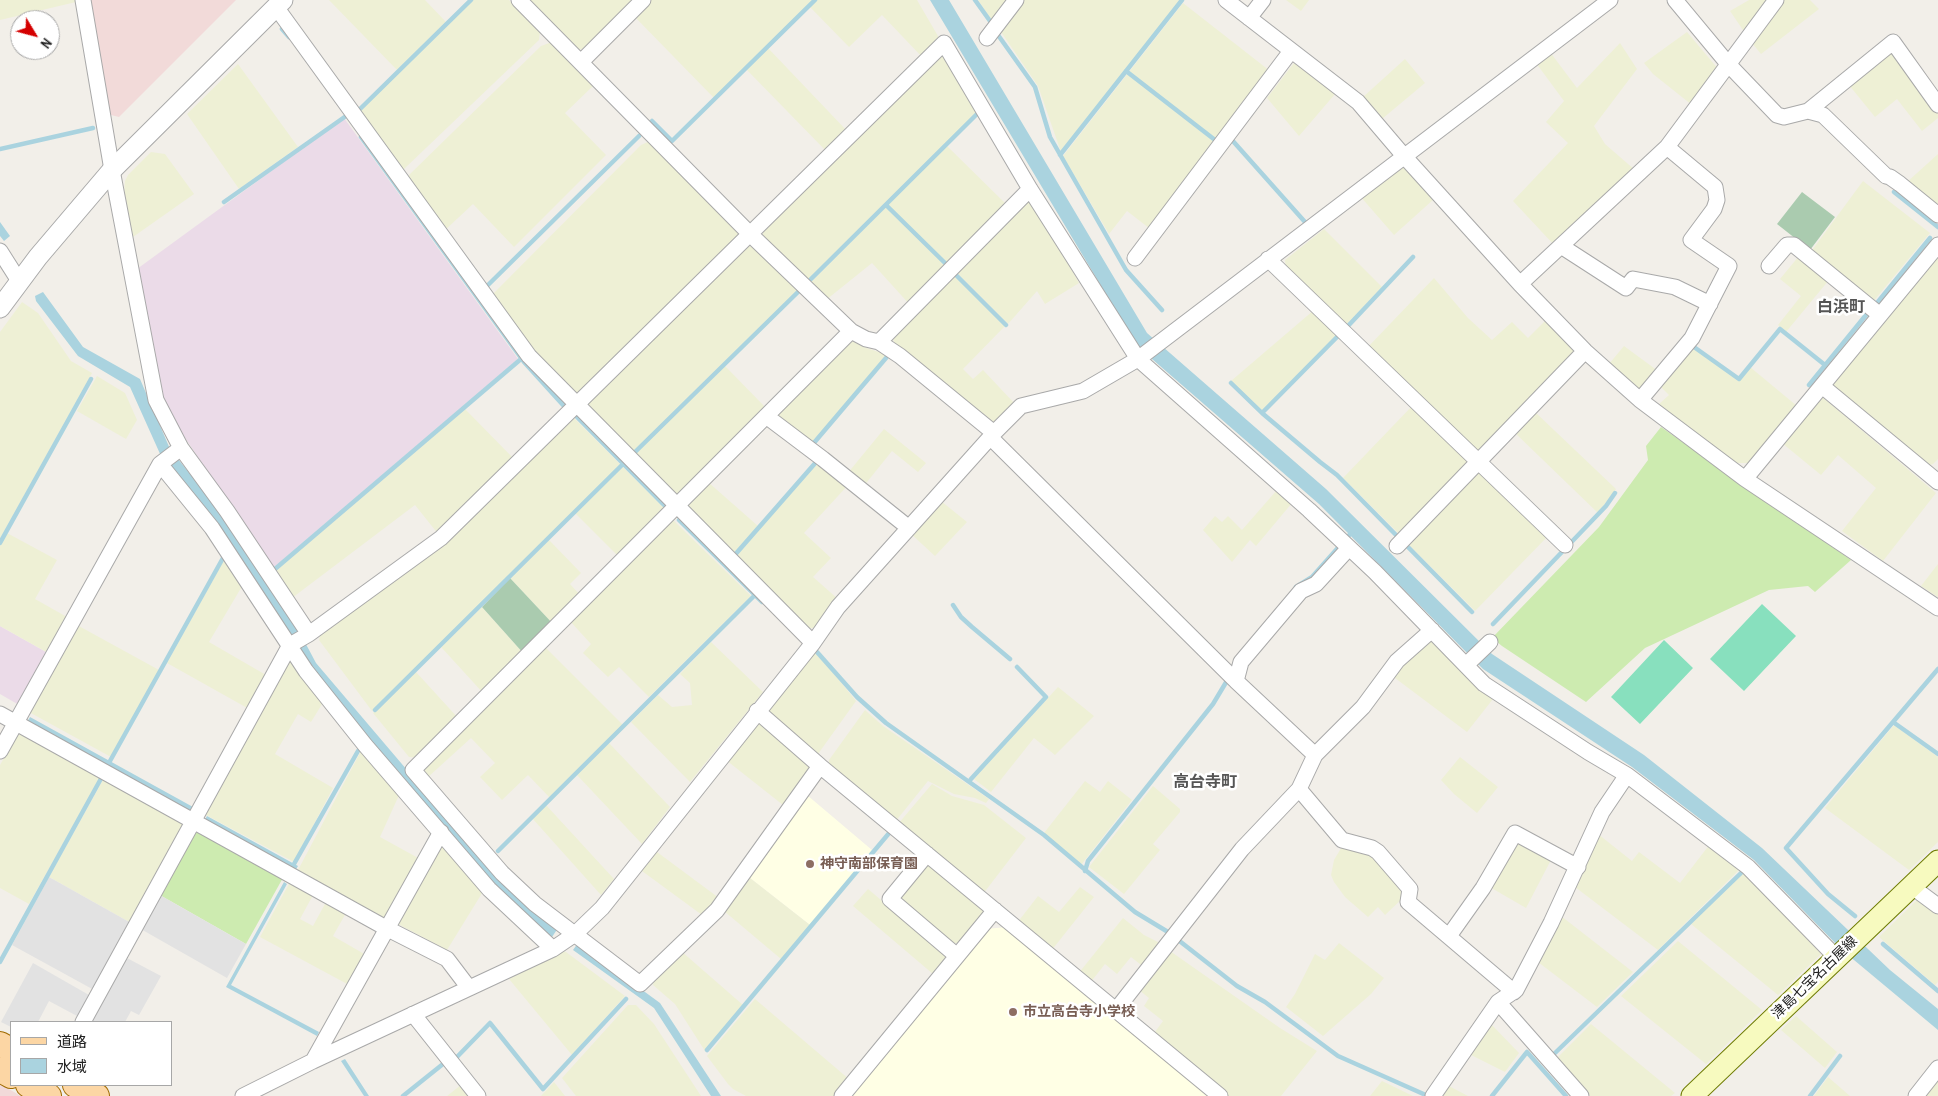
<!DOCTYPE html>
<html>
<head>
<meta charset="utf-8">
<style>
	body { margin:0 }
	#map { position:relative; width:1938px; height:1096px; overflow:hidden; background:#f2efe9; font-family:"Archivo Narrow","Noto Sans JP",sans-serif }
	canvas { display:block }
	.legend { position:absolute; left:10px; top:1021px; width:162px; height:65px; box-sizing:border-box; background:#fff; border:1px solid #a7a7a7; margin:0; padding:6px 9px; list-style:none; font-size:15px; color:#222 }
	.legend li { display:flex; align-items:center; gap:10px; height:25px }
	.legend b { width:25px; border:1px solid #a7a7a7 }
	.north { position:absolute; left:10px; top:10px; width:50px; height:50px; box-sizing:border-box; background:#fff; border:1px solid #a7a7a7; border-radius:50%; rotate:127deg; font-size:14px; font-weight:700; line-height:20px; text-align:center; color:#222 }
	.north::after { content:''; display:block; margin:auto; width:18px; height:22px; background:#d40000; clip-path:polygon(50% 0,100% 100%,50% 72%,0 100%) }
</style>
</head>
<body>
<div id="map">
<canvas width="1938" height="1096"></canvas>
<ul class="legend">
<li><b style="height:6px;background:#fcd6a4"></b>道路</li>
<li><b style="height:14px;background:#aad3df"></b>水域</li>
</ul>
<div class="north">N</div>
</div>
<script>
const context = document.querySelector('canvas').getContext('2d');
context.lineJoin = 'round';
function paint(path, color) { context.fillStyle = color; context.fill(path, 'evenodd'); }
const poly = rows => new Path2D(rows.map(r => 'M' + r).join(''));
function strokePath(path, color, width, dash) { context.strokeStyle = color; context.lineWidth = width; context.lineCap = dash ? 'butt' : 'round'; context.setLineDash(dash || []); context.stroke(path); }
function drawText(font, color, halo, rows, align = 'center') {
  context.font = font + ' "Archivo Narrow","Noto Sans JP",sans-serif'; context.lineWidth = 5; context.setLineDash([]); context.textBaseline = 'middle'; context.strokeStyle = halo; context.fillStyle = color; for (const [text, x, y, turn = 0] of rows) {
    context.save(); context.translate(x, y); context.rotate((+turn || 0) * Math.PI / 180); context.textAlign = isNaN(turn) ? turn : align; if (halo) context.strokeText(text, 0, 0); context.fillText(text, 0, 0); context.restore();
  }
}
paint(poly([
	[89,0,236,0,119,117,107,114],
	[0,1084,21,1096,0,1096]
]), '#f2dad9');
paint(poly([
	[344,118,518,359,272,569,166,409,160,395,137,269],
	[0,626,48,653,19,705,0,694]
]), '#ebdbe8');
paint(poly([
	[807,795,872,850,810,925,750,878],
	[1007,927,1211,1096,848,1096,986,929]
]), '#ffffe5');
paint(poly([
	[0,0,75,0,76,2,0,20],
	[329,0,425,0,446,22,397,70],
	[472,0,509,0,540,31,539,40,404,169,397,168,358,113],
	[528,0,637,0,588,47,578,50],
	[646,0,813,0,714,98,632,14],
	[817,0,917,0,938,36,937,44,923,58,882,15,849,47,810,7],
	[978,0,1009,0,993,22],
	[1021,0,1180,0,1061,152,1038,86,999,29],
	[1286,0,1309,0,1301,11],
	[1749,0,1769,0,1745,33,1730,11],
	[1784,0,1810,0,1819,9,1761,54,1752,43],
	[1183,3,1270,71,1149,228,1127,211,1109,234,1063,156],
	[1687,32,1719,70,1692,105,1653,74,1644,63],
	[552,42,593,86,565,113,606,155,514,247,473,204,443,232,408,185,409,175,541,46],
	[1620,43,1637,69,1594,126,1605,144,1635,170,1555,246,1513,201,1568,143,1546,122,1564,101,1536,63,1550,52,1577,88],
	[768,48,849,133,828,153,746,69],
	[1888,54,1897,54,1938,111,1938,118,1922,131,1897,99,1875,117,1849,85],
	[936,56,947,56,979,111,807,281,763,237,763,227],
	[1405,59,1425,83,1382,119,1363,97],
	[1294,63,1335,94,1299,136,1267,98],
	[238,64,298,147,239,189,187,114],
	[650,141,739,230,738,242,581,396,572,396,531,355,493,294,641,145],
	[947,146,1007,205,949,266,888,205],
	[151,152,165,154,194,194,133,237,124,193,125,181,128,175],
	[1938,154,1938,211,1906,183],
	[1396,168,1407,168,1434,199,1394,235,1360,196],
	[1863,181,1930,233,1872,303,1810,253],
	[1022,201,1034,203,1079,283,1045,304,1037,291,1008,324,955,271],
	[886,207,947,267,911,306,872,263,826,300,809,284],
	[1324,229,1382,287,1345,326,1286,269,1285,260],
	[744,246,754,247,798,291,630,455,586,411,587,399],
	[1938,254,1938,459,1933,464,1926,466,1834,389,1832,382],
	[1799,256,1829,280,1786,332,1778,325,1801,296,1780,279],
	[953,273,1005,326,963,369,973,379,983,370,1016,405,998,421,994,422,895,345,892,335],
	[1434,278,1468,318,1492,340,1512,322,1528,338,1546,320,1575,350,1573,357,1482,451,1473,450,1367,348],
	[22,302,38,313,71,361,92,373,0,539,0,332],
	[1314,310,1338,334,1262,411,1231,381],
	[854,341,864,347,887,355,810,445,778,420,778,412,844,345],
	[1624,346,1658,371,1643,387,1635,389,1609,364],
	[1692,347,1739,381,1750,367,1797,406,1749,463,1737,463,1658,405,1669,395,1659,385],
	[725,366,768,410,678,497,632,457],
	[97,376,125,393,137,420,126,439,77,411],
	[1821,396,1936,493,1883,561,1842,531,1876,488,1838,455,1821,475,1782,443],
	[1414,404,1468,455,1468,465,1401,536,1343,478],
	[465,409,516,461,439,535,415,505,292,598,274,572],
	[1534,411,1616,489,1598,513,1513,431],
	[571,415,621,465,372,711,319,640,321,632],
	[884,429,926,463,918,472,892,451,863,487,847,474],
	[820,460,849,484,804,533,831,558,813,577,838,599,814,628,806,628,734,558],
	[622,466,666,510,618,556,575,513],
	[1475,470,1483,470,1549,535,1475,611,1405,541],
	[708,482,758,526,732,556,687,512,687,502],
	[1277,490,1292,503,1256,546,1250,540,1232,562,1203,530,1215,516,1222,522,1228,516,1242,530],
	[941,501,967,522,935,556,910,533],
	[671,518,751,596,649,697,619,667,608,677,583,653,591,644,569,620],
	[7,533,57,560,35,599,67,617,48,653,0,626,0,546],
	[549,540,581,573,570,584,582,597,554,625,510,578],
	[226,556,244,583,209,642,266,675,249,709,167,663],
	[1938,564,1938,597,1921,586],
	[482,607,524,654,484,694,441,647],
	[77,625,159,670,111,757,29,712],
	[1430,640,1435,642,1493,699,1467,732,1391,675],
	[711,642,763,692,690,782,631,722,658,695,672,707,692,705,690,683,680,674],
	[543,645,623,725,550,798,528,775,502,800,480,777,495,763,471,738,427,778,425,775,424,762],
	[814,652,827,665,856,701,818,754,770,717,769,709],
	[291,659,324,701,311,722,298,714,275,754,333,788,294,862,204,814,288,660],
	[416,672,459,719,420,758,409,757,373,713],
	[1058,687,1094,716,1055,755,1034,738,991,792,974,779],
	[865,710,883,726,989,799,986,803,975,798,954,794,928,781,895,822,829,768,829,760],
	[754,724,762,724,812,765,783,805,726,760],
	[1894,725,1938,757,1938,842,1909,870,1825,808],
	[24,734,101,776,29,904,0,888,0,765,17,735],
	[609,743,670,807,642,844,577,775],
	[362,749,400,793,380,837,420,859,389,915,382,918,297,872],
	[1460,757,1498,787,1477,813,1454,794,1441,780],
	[104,778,180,821,184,828,131,923,49,877],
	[1085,781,1100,792,1108,781,1132,800,1081,865,1044,833],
	[932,784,952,796,984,805,1026,838,983,894,898,824],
	[1153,786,1180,809,1180,812,1153,844,1160,850,1124,894,1089,867],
	[546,805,614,879,601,895,532,818],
	[1598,834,1632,861,1639,852,1680,883,1710,844,1741,868,1658,950,1575,887],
	[1513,840,1552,858,1526,908,1488,886],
	[1343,845,1368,851,1406,888,1404,897,1385,915,1378,907,1368,917,1345,897,1334,882,1331,875,1334,860],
	[438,846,448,847,484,890,447,950,398,924,396,921],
	[657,852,719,898,702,915,642,871],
	[926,864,933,864,984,907,984,914,960,943,954,943,902,901,901,894],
	[1745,871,1820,947,1821,954,1778,995,1691,924],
	[750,878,810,925,781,959,724,911],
	[290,882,313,895,300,919,313,926,326,902,346,913,333,936,366,955,349,985,260,937],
	[1080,887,1094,897,1051,951,1017,923,1038,896,1059,912],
	[868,889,945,954,945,960,933,974,853,906],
	[1917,900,1938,911,1938,982,1935,985,1879,937],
	[1561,916,1633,972,1597,1007,1538,962,1555,933],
	[1123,918,1144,935,1164,945,1145,968,1131,957,1117,974,1105,964,1090,983,1078,974],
	[1678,941,1762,1010,1706,1064,1621,996],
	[1339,943,1384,978,1371,994,1323,1036,1286,1007,1295,994,1315,954,1325,960],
	[562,951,566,952,625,996,572,1055,509,979],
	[681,951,743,1005,705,1051,675,1004,653,985,654,978],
	[1170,951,1280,1028,1317,1051,1281,1096,1226,1096,1152,1036,1163,1021,1144,1006,1149,998,1139,990],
	[755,999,850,1080,836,1096,746,1096,733,1089,728,1084,707,1056],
	[628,1005,636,1005,654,1024,701,1096,576,1096,562,1078],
	[1796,1016,1837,1052,1825,1068,1781,1030],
	[1490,1023,1519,1053,1505,1072,1469,1054],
	[1591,1024,1675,1093,1671,1096,1590,1096,1557,1058],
	[1938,1072,1938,1096,1920,1096],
	[1828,1077,1850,1096,1814,1096],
	[1382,1081,1413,1096,1370,1096],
	[554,1082,565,1096,541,1096],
	[461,1085,470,1096,447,1096],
	[1447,1085,1468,1096,1439,1096]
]), '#eef0d5');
paint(poly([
	[1661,427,1851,560,1815,592,1808,586,1769,590,1645,648,1586,702,1502,646,1492,638,1599,527,1648,460,1646,446],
	[200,831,284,876,246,944,158,894,191,835]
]), '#cdebb0');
paint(poly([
	[1802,192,1835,217,1810,250,1777,224],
	[510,578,554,625,524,654,482,607]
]), '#aacbaf');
paint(poly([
	[1762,604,1796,636,1744,691,1710,659],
	[1664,640,1693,668,1640,724,1611,697]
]), '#88e0be');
paint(poly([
	[49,877,131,923,94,990,12,945],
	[158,894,246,944,227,978,139,928],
	[125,957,161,976,139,1015,131,1011,125,1022,89,1022],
	[33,963,89,995,77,1016,49,1001,38,1022,11,1022,11,1027,1,1022]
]), '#e2e2e2');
paint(poly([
	[930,0,949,0,1147,333,1326,489,1492,654,1644,755,1762,848,1890,970,1938,1009,1938,1030,1842,950,1754,860,1632,767,1483,669,1319,504,1137,346],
	[0,222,10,236,4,241,0,236],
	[43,292,83,347,140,379,170,449,222,514,300,633,316,663,498,877,558,928,552,937,529,920,491,883,309,667,161,456,130,387,78,356,36,301,35,296],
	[30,717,193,807,190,812,27,722],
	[207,816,298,866,295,871,204,821],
	[284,882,287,884,231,985,319,1032,317,1036,226,987],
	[578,943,660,1003,721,1096,711,1096,654,1008,573,950],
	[345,1059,369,1096,364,1096,341,1061]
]), '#aad3df');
strokePath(poly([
	[975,0,990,21],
	[282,29,289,37],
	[998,35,1035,87,1050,137,1126,270,1162,310],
	[1126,71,1215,140],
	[359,110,471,0],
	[651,122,652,121,672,141,815,0],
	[361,137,524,362,563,405],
	[1232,140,1305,222],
	[0,149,93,128],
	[1060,155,1182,0],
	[1894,192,1938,227],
	[224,202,346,116],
	[886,205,947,265],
	[954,273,1006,325],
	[811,279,977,114],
	[488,285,639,136],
	[1877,303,1930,238],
	[1348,326,1413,257],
	[1694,347,1739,379,1780,329,1825,365],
	[1231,383,1262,413,1320,462,1337,475,1397,536],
	[1809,385,1866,315],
	[1262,413,1338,336],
	[577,417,664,505],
	[813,444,886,358],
	[632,455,798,292],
	[679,520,762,602],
	[0,543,91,379],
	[1405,544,1472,612],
	[733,557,817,461],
	[275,569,521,359],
	[1296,587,1312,577,1352,532],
	[953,605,961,617,972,627,1010,659],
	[1493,624,1606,506,1615,493],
	[817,652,857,697,886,723,1044,835,1135,912,1168,932,1237,986,1265,1002,1338,1056,1428,1096],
	[375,710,623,464],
	[1893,722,1938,754],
	[110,761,223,558],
	[971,779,1046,697,1017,667],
	[498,851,755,595],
	[294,864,358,751],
	[1085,871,1088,861,1213,704,1228,679],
	[1855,916,1828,894,1786,848,1938,669],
	[1883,944,1938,991],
	[0,962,103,775],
	[707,1050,890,832],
	[1555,1053,1741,873],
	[455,1059,490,1023,543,1089,626,999],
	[403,1096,443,1064],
	[1492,1096,1527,1052,1566,1096],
	[1810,1096,1840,1056]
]), '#aad3df', 4.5);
const minor = poly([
	[83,0,112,170,156,400,181,448,227,511,309,634],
	[519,0,750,234,851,331,866,339,879,342,900,356,994,433],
	[1226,0,1358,102,1404,156,1520,284,1585,351,1640,400,1745,479,1938,608],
	[1675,0,1729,65,1777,115,1784,117,1808,111,1823,115,1886,176,1890,177,1900,184,1938,215],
	[276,7,529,356,813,643],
	[1249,18,1263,0],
	[987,38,1016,0],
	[581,62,643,0],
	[1808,111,1893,42,1938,105],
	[1561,246,1626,288,1633,279,1675,287,1710,304],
	[0,251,19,281],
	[1135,258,1291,51],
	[1268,259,1565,545],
	[1769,266,1787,245,1794,245,1880,315],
	[1520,284,1667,147,1776,0],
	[879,342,1030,189],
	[1822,386,1938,482],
	[1640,400,1692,338,1729,266,1691,240,1714,209,1717,200,1715,187,1667,147],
	[766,416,823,459,909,528],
	[990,437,1236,681,1315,755],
	[160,464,212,528,306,671,365,745,489,889,553,949],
	[1745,479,1938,245],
	[1397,546,1585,351],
	[1466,665,1490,642],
	[1236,681,1241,662,1301,591,1316,584,1349,548],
	[757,711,820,766,1220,1096],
	[0,714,386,928,447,959,469,988],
	[0,751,160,464,181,448],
	[820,766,717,910,640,984,535,904,502,873,413,770,851,331],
	[1299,789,1342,840,1372,848,1378,852,1410,889,1408,902,1514,992],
	[927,854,890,899,957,956],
	[1911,886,1938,906],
	[1449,936,1483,888,1515,833,1578,867],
	[1498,1002,1581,1096],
	[1116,1010,1242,849,1299,789,1315,755,1363,707,1397,661,1432,630],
	[413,1014,478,1096],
	[83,1022,290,645,309,634,441,538,944,43,1030,189,1138,359,1309,510,1375,572,1484,684,1588,752,1627,775,1748,867,1837,958],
	[313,1061,441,832],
	[243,1096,313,1061,553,949,575,934,602,908,813,643,838,607,994,433,1021,406,1083,391,1138,359,1610,0],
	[842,1096,995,910],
	[1433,1096,1498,1002,1516,990,1551,923,1602,812,1627,775],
	[1916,1096,1938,1068]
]);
const tertiary = poly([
	[0,308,38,257,112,170,283,0]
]);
const secondary = poly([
	[1692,1096,1938,861]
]);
const primary = poly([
	[0,1044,11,1050],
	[0,1070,11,1076],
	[28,1085,49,1096],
	[75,1085,97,1096]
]);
strokePath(minor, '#a9a9a9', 17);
strokePath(tertiary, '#a9a9a9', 21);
strokePath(secondary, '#707d05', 23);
strokePath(primary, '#a06b00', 26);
strokePath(minor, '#fff', 15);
strokePath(tertiary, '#fff', 19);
strokePath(secondary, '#f7fabf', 21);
strokePath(primary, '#fcd6a4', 24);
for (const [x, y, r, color] of [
	[810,864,5,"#8d6e63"],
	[1013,1012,5,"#8d6e63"]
]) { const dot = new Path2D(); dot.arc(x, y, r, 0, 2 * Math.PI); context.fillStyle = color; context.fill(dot); strokePath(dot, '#fff', 2); }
drawText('bold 14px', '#785e54', '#fff', [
	["神守南部保育園",820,864],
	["市立高台寺小学校",1023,1012]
], 'left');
drawText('14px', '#222', '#fff', [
	["津島七宝名古屋線",1815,978,-44]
]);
drawText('bold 16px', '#555', '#fff', [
	["白浜町",1841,308],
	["高台寺町",1205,783]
]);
</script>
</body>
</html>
